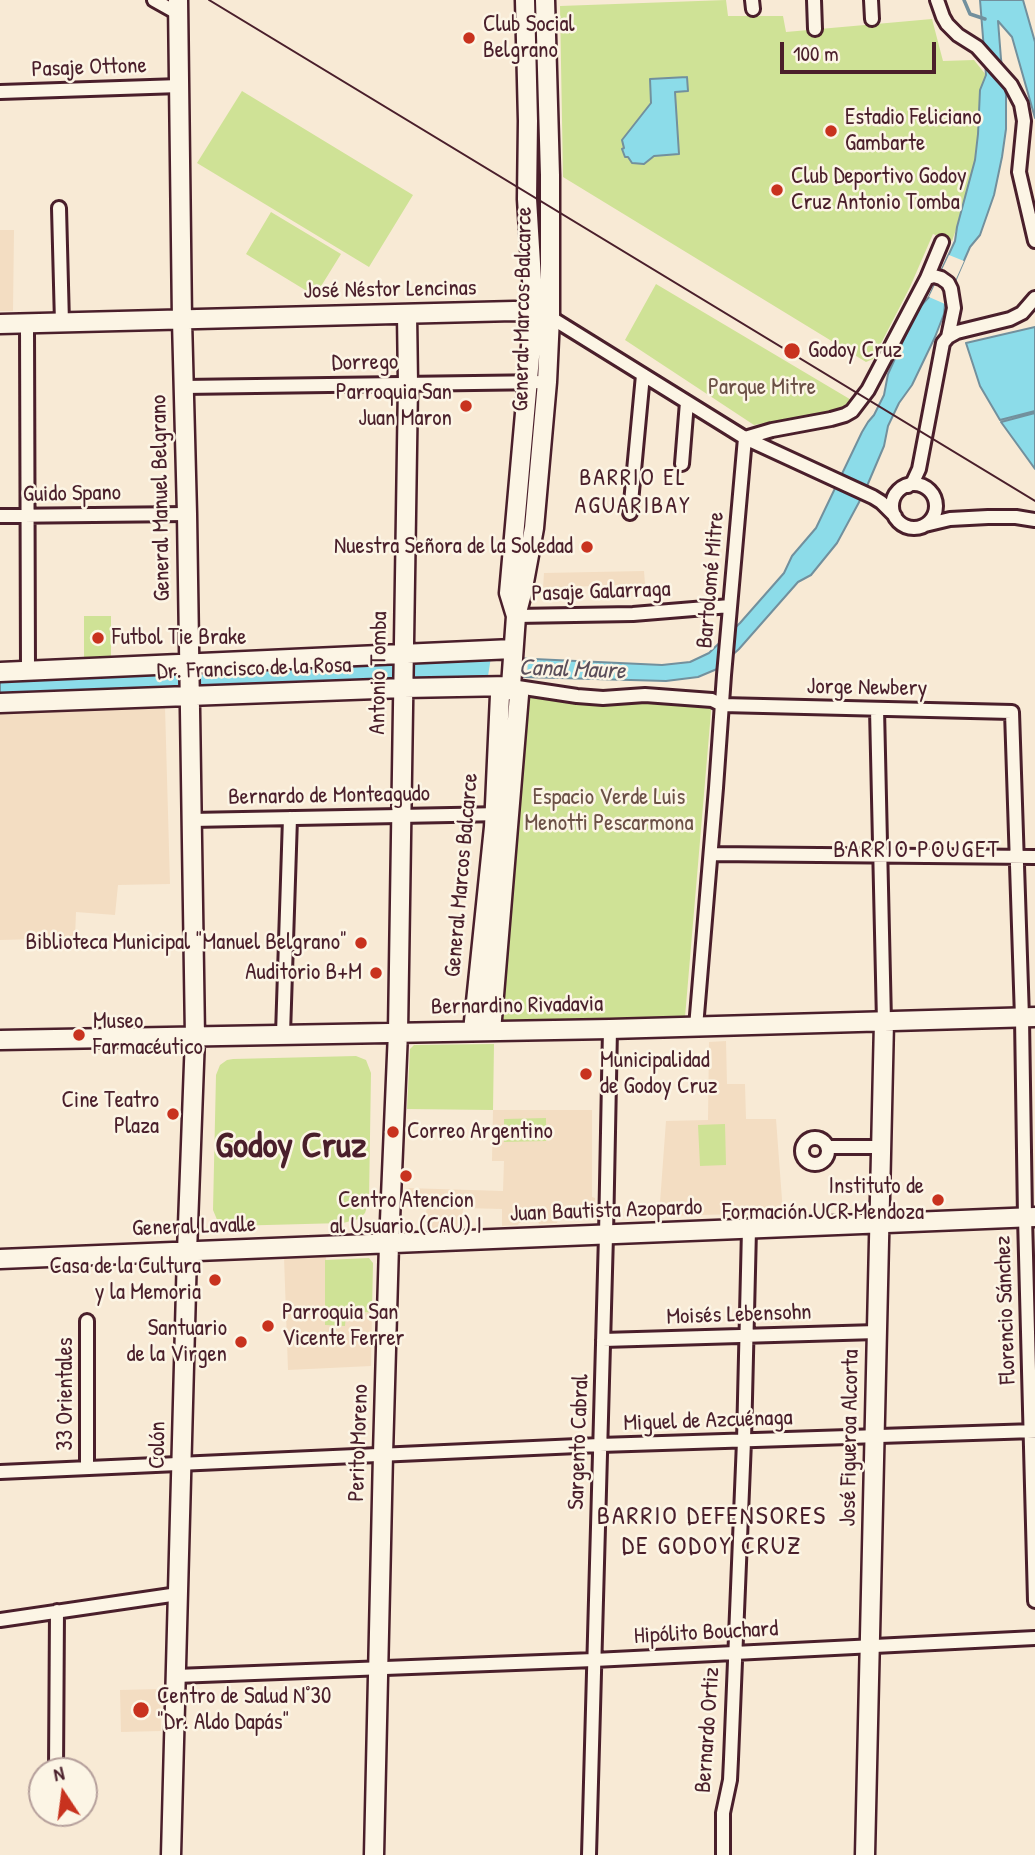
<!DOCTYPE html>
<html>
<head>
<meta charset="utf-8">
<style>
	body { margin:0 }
	#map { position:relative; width:1035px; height:1855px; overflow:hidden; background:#f8ead5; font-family:"Patrick Hand",sans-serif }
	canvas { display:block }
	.north { position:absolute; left:28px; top:1757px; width:70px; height:70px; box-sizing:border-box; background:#fcf5e5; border:2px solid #b59f9b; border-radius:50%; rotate:347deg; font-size:19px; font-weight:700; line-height:28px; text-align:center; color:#4a1f2b }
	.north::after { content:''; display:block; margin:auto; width:24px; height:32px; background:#c8321e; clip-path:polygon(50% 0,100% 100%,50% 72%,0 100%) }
	.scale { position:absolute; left:780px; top:42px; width:156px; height:32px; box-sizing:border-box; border:4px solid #4a1f2b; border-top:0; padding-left:9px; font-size:21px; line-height:24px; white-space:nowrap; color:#4a1f2b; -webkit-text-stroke:5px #fcf5e5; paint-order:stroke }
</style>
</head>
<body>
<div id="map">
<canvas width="1035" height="1855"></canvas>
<div class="north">N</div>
<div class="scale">100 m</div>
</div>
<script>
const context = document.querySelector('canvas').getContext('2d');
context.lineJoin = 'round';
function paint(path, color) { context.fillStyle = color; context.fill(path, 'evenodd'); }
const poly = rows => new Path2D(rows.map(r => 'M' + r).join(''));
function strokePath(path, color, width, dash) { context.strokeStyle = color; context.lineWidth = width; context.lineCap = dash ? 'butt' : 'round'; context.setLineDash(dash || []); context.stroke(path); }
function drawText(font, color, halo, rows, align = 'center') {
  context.font = font + ' "Patrick Hand",sans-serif'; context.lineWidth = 5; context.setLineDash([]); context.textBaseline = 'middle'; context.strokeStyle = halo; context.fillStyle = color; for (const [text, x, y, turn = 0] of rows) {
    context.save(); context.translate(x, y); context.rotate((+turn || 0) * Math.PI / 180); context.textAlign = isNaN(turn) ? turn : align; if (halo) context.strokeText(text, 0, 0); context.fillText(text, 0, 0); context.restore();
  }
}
paint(poly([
	[0,230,14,230,13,311,0,311],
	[644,571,645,584,543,588,544,573],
	[165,707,170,884,118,885,115,915,76,912,75,938,0,940,0,712],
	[726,1041,727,1084,745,1084,746,1119,776,1119,783,1213,659,1216,666,1121,708,1120,709,1042],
	[493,1110,592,1110,592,1197,595,1198,596,1220,558,1220,557,1223,539,1224,538,1221,519,1223,518,1225,502,1226,502,1209,463,1208,462,1228,425,1229,427,1201,406,1200,406,1188,503,1191,504,1161,492,1161],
	[326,1255,325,1325,345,1313,372,1312,371,1366,288,1370,284,1257],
	[160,1689,161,1731,121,1732,120,1690]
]), '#f3ddc2');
paint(poly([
	[528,0,538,0,544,297,539,297],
	[726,0,728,16,783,16,786,32,932,19,943,61,974,60,986,75,980,90,978,134,975,160,959,221,952,241,933,234,910,287,873,359,866,362,563,177,560,6],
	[242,91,413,195,369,267,197,163],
	[271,212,341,254,315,296,246,254],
	[656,284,853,401,842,410,754,425,625,340],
	[84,616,111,616,111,661,84,660],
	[526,687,712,700,685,1017,498,1023],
	[494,1044,493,1110,407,1109,410,1049,414,1045],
	[356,1056,366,1060,371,1073,369,1200,365,1213,359,1219,343,1223,229,1226,224,1225,218,1222,213,1210,216,1075,220,1065,227,1060,233,1059],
	[546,1118,546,1141,504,1142,504,1119],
	[725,1124,726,1165,700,1166,698,1125],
	[369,1258,373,1263,372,1312,346,1313,345,1326,325,1325,325,1260]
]), '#cfe296');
const water = poly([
	[980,0,1023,0,1035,42,1035,118,1012,37,998,21,1001,59,1006,95,1006,129,1002,157,994,195,980,235,970,247,945,304,944,314,935,337,912,385,899,403,888,426,884,446,864,493,837,543,811,575,798,582,739,649,717,669,698,677,666,681,488,676,0,694,0,677,491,657,662,665,690,662,709,653,740,623,784,573,792,556,816,528,862,432,868,422,874,415,884,395,888,374,917,310,929,297,955,241,957,227,975,160,978,134,980,90,986,75,980,0],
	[687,77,688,91,675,92,679,154,654,156,644,164,632,163,628,157,625,157,622,149,624,148,622,140,651,103,650,79,687,77],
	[1035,327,1035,411,1000,420,980,386,966,343,1035,327],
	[1035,413,1035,469,1001,422,1035,413]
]);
paint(water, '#8cdce9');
strokePath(water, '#72909d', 2);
paint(poly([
	[949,255,964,261,945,304,929,297],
	[491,657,528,659,527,676,488,676]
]), '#f8ead5');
strokePath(poly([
	[964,0,970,14,985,19]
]), '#72909d', 3.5);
const street = poly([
	[154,0,179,14],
	[752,0,753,9],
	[814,0,815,29],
	[871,0,872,19],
	[937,0,943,17,947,24,958,35,977,47,1011,85,1021,104,1024,121,1019,172,1035,241],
	[0,92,180,86],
	[59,208,62,323],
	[927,278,934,276,941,278,948,283,951,289,954,308,948,337],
	[550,317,745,438,873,497,881,502,895,516],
	[27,324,28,671],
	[183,387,547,382],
	[745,438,772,430,831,419,845,415,852,411,868,390,927,278,942,242],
	[682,464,687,402],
	'892 506a22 22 0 1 1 44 0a22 22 0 1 1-44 0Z',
	[908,486,913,482,919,469,943,343,948,337,957,332,1010,319,1022,313,1035,298],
	[630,513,643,375],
	[0,516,187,514],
	[925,525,950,519,988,517,1016,517,1035,520],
	[516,616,633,614,730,606],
	[511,686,577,696,603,698,645,695,712,700,722,705,1012,712,1022,1018,1025,1217,1035,1601],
	[877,709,884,1022],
	[191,820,503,814],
	[711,854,1035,857],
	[696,1027,716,788,724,675,745,438],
	[283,1034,290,818],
	'802 1151a13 13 0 1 1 26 0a13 13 0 1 1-26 0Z',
	[828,1147,882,1147],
	[87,1321,87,1468],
	[603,1340,877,1332],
	[0,1472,600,1445,1035,1431],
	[0,1620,178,1594],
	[176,1676,594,1660,1035,1638],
	[56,1771,57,1611],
	[589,1855,606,1235,610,1029],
	[723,1855,723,1813,730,1780,731,1759,744,1441,749,1229]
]);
const secondary = poly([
	[0,324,514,311,544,314],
	[516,616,509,593,534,312,527,199,528,121,525,0],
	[0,672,513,649],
	[0,703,404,688,511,686],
	[473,1031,494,827,500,695,511,686],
	[491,1031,519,695,511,686,516,616,522,593,534,528,547,382,550,317,550,175,545,0],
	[0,1040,610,1029,1035,1017],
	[0,1259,1035,1217],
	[171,1855,187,1252,195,1037,187,514,182,320,178,0],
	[374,1855,383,1454,389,1244,398,1032,408,384,407,314],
	[865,1855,884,1022]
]);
strokePath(street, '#4a1f2b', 18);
strokePath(secondary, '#4a1f2b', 23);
strokePath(street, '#fcf5e5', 12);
strokePath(secondary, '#fcf5e5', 18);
strokePath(poly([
	[209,0,1035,501]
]), '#4a1f2b', 2);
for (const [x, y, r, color] of [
	[469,38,7,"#c8321e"],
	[831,131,7,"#c8321e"],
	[777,190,7,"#c8321e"],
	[792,351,9,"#c8321e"],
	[466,406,7,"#c8321e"],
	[587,547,7,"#c8321e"],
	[98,638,7,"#c8321e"],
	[361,943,7,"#c8321e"],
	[376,973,7,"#c8321e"],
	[79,1035,7,"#c8321e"],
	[586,1074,7,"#c8321e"],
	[173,1114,7,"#c8321e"],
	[393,1132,7,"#c8321e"],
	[406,1176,7,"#c8321e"],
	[938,1200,7,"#c8321e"],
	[215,1280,7,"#c8321e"],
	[268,1326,7,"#c8321e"],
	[241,1342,7,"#c8321e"],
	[141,1710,9,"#c8321e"]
]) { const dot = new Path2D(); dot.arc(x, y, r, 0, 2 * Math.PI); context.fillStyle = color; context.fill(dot); strokePath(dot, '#fcf5e5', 2.5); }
drawText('23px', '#4a1f2b', '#fcf5e5', [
	["Club Social",483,25],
	["Belgrano",483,51],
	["Estadio Feliciano",845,118],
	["Gambarte",845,144],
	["Club Deportivo Godoy",791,177],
	["Cruz Antonio Tomba",791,203],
	["Godoy Cruz",808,351],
	["Parroquia San",452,393,"right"],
	["Juan Maron",452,419,"right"],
	["Nuestra Señora de la Soledad",573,547,"right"],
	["Futbol Tie Brake",112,638],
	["Biblioteca Municipal \"Manuel Belgrano\"",347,943,"right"],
	["Auditorio B+M",362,973,"right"],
	["Museo",93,1022],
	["Farmacéutico",93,1048],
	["Municipalidad",600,1061],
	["de Godoy Cruz",600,1087],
	["Cine Teatro",159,1101,"right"],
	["Plaza",159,1127,"right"],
	["Correo Argentino",407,1132],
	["Instituto de",924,1187,"right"],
	["Formación UCR Mendoza",924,1213,"right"],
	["Centro Atencion",406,1201,"center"],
	["al Usuario (CAU) I",406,1227,"center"],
	["Casa de la Cultura",201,1267,"right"],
	["y la Memoria",201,1293,"right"],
	["Parroquia San",282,1313],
	["Vicente Ferrer",282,1339],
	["Santuario",227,1329,"right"],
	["de la Virgen",227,1355,"right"],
	["Centro de Salud N°30",157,1697],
	["\"Dr. Aldo Dapás\"",157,1723]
], 'left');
drawText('23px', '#4a1f2b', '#fcf5e5', [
	["Pasaje Ottone",89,68,-2],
	["José Néstor Lencinas",390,290,-1],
	["General Marcos Balcarce",523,309,-89],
	["Dorrego",365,363,-1],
	["Guido Spano",72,494,-1],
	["General Manuel Belgrano",161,498,-91],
	["Bartolomé Mitre",711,580,-85],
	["Pasaje Galarraga",601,592,-2],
	["Dr. Francisco de la Rosa",254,669,-2],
	["Antonio Tomba",379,673,-89],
	["Jorge Newbery",867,688,1],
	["Bernardo de Monteagudo",329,796,-1],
	["General Marcos Balcarce",462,875,-85],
	["Bernardino Rivadavia",517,1006,-1],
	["Juan Bautista Azopardo",606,1211,-2],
	["General Lavalle",194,1227,-2],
	["Florencio Sánchez",1006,1310,-92],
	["Moisés Lebensohn",739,1315,-2],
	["33 Orientales",66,1394,-90],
	["Miguel de Azcuénaga",708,1421,-2],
	["José Figueroa Alcorta",850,1438,-89],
	["Sargento Cabral",579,1442,-88],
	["Perito Moreno",359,1443,-88],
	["Colón",158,1445,-89],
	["Hipólito Bouchard",706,1633,-3],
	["Bernardo Ortiz",708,1730,-86]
]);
drawText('23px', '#6b5046', '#fcf5e5', [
	["Parque Mitre",762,388],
	["Espacio Verde Luis",609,798],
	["Menotti Pescarmona",609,824]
]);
context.letterSpacing = '2px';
drawText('24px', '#4a1f2b', '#fcf5e5', [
	["BARRIO EL",633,479],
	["AGUARIBAY",633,507],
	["BARRIO POUGET",917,851]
]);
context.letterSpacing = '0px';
drawText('italic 24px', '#5a4e5a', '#fcf5e5', [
	["Canal Maure",572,670,2]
]);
context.letterSpacing = '2px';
drawText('26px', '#4a1f2b', '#fcf5e5', [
	["BARRIO DEFENSORES",712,1517],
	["DE GODOY CRUZ",712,1547]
]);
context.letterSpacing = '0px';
drawText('bold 37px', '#4a1f2b', '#fcf5e5', [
	["Godoy Cruz",291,1147]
]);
</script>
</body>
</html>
